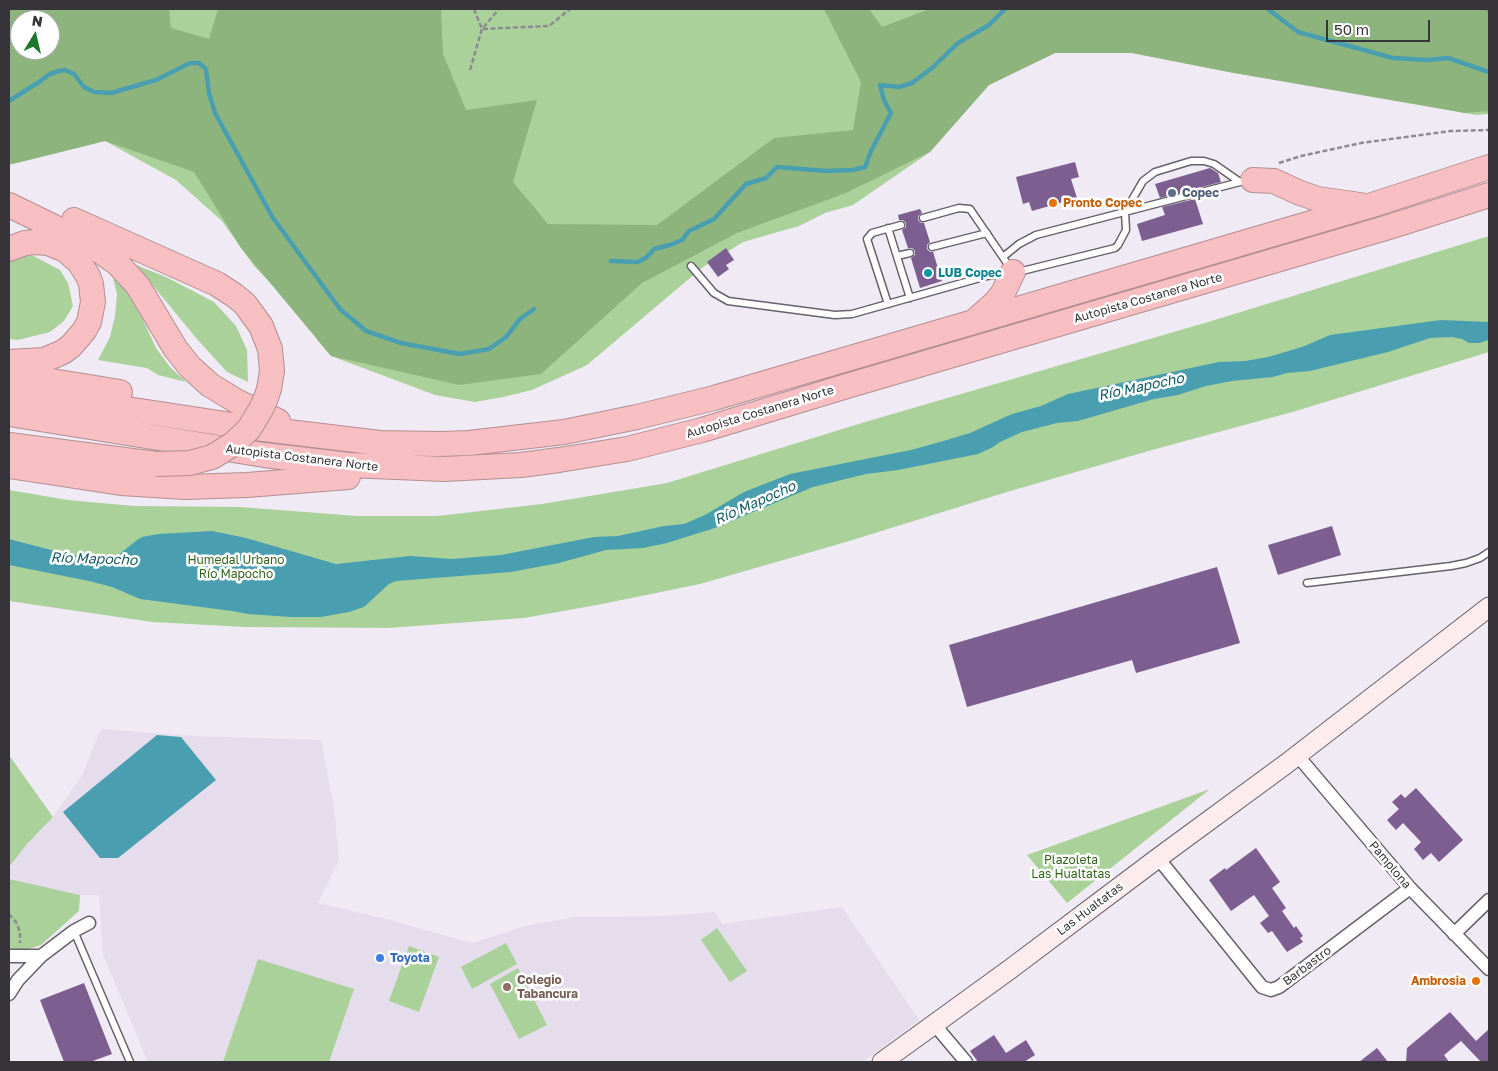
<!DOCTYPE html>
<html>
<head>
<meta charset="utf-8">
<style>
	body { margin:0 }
	#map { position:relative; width:1498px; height:1071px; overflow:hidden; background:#f0eaf5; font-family:"Golos Text",sans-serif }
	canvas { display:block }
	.frame { position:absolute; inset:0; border:10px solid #363438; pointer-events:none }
	.north { position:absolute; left:10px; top:10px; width:50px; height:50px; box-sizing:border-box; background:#fff; border:1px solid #afaeaf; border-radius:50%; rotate:9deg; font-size:14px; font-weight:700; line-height:20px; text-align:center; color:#363438 }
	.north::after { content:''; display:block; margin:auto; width:18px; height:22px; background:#1b7929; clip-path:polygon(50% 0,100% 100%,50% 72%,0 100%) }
	.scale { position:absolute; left:1326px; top:20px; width:104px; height:22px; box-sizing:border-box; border:2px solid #363438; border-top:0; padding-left:6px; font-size:15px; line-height:18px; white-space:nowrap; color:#363438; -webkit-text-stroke:4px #fff; paint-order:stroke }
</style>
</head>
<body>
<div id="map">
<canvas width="1498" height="1071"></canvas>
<div class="frame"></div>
<div class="north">N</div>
<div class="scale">50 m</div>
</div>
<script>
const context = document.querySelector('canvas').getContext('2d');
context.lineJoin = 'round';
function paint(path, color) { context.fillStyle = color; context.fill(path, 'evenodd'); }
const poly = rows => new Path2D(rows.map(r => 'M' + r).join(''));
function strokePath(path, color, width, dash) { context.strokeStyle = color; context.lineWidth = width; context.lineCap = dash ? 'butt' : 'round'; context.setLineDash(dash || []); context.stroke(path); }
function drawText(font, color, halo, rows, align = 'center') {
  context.font = font + ' "Golos Text",sans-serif'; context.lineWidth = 5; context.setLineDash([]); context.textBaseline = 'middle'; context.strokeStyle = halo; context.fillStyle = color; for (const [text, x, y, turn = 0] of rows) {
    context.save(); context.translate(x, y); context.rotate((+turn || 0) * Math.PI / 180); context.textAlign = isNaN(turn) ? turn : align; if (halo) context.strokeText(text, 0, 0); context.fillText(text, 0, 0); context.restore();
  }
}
paint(poly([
	[101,729,194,736,321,740,334,807,339,860,318,903,386,919,472,943,525,926,575,917,666,916,715,912,722,924,842,907,919,1020,863,1062,148,1062,103,954,99,895,80,895,9,879,9,867,27,844,53,817,82,775]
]), '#e5dcec');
paint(poly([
	[9,9,1489,9,1489,114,1476,115,1370,95,1234,73,1132,53,1055,53,989,85,930,152,853,205,825,213,799,226,743,242,703,267,587,365,532,390,503,397,475,402,435,395,331,356,318,341,302,317,289,302,254,266,222,221,176,180,105,141,9,165],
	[20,20,50,20,50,50,20,50],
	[1489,236,1489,352,1296,411,1152,450,1007,492,846,542,700,584,597,605,524,618,388,628,246,627,152,622,9,601,9,490,68,500,134,506,240,507,357,516,437,516,542,504,667,483,865,422,1208,322],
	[26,252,60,270,68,283,73,306,64,321,50,332,18,340,9,339,9,259],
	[136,265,166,277,214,302,236,326,247,350,248,382,227,372,197,339],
	[112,274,121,281,131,298,142,318,156,348,170,367,186,382,158,375,147,368,98,360,110,337,115,316,117,294],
	[9,755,53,817,27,844,9,867],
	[1210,789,1067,903,1027,855],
	[9,879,80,895,79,911,41,945,28,949,14,950,9,948],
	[717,928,747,971,730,982,701,940],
	[506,943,517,964,472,989,461,967],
	[409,946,439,957,419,1012,389,1001],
	[258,959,354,989,329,1062,223,1062],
	[518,968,547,1025,519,1039,490,984]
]), '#aad19a');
paint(poly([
	[9,9,169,9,171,28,209,39,218,9,441,9,443,54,466,110,537,100,513,182,548,224,657,225,774,138,853,130,861,82,824,9,869,9,882,27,930,9,1489,9,1489,111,1465,113,1234,73,1132,53,1055,53,989,85,930,152,846,193,737,233,642,283,541,374,459,385,331,356,241,248,194,172,105,141,12,164,9,162],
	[20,20,50,20,50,50,20,50]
]), '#8eb47e');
paint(poly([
	[1441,320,1489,322,1489,340,1479,343,1469,343,1462,339,1452,337,1430,338,1388,352,1310,371,1287,373,1273,377,1232,381,1206,386,1178,395,1154,399,1078,421,1057,423,1022,432,1000,442,993,447,978,454,898,470,866,474,813,487,715,528,667,543,643,548,606,550,559,563,511,572,396,581,389,584,364,607,349,612,321,617,291,617,248,614,232,611,140,599,112,587,89,581,9,565,9,539,59,552,92,558,104,558,116,557,137,540,142,537,158,534,212,531,246,538,336,564,410,556,452,559,501,555,594,537,618,536,664,526,684,524,705,515,744,492,790,474,911,450,940,442,970,433,1012,414,1041,406,1068,394,1219,362,1245,361,1268,357,1302,347,1330,335],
	[157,735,181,737,216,780,118,858,100,858,63,812]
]), '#499fb0');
strokePath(poly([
	[1268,9,1298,32,1393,58,1428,60,1448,58,1489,72],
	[9,101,39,82,50,74,59,71,65,70,74,74,84,87,94,92,111,93,156,80,190,63,199,63,206,69,209,93,215,113,273,218,340,309,366,331,401,343,460,354,489,349,506,337,520,319,534,309],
	[611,261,638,262,647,257,654,249,670,245,682,240,689,231,714,219,746,184,766,178,777,167,826,171,853,170,865,167,871,151,891,113,884,100,880,85,899,87,912,83,932,68,958,43,989,25,1005,9]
]), '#499fb0', 4.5);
paint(poly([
	[1075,162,1079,177,1071,179,1077,198,1032,211,1029,202,1023,204,1016,177],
	[1210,168,1218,173,1221,182,1160,198,1155,184],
	[1195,199,1203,224,1142,241,1137,224,1165,215,1162,207],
	[920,209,922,213,918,216,918,220,921,223,924,223,930,242,927,245,927,249,930,252,933,252,942,281,920,288,911,258,915,255,915,251,912,248,908,248,902,230,906,227,906,223,903,220,899,220,898,215],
	[726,248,734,260,726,265,729,269,718,277,707,262],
	[1332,526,1341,555,1278,575,1268,545],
	[1217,567,1240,643,1136,673,1132,660,967,707,949,645],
	[1416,788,1463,840,1439,862,1431,853,1423,860,1414,849,1421,842,1403,823,1396,830,1387,820,1399,809,1392,802,1401,794,1405,798],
	[1256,848,1280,882,1272,888,1286,908,1282,911,1294,928,1296,926,1303,936,1300,938,1303,942,1287,952,1272,931,1268,933,1260,923,1269,916,1254,895,1231,911,1209,880,1225,868,1226,870],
	[84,983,112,1054,90,1062,64,1062,40,1000],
	[1450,1012,1476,1041,1489,1029,1489,1062,1481,1062,1461,1041,1444,1055,1449,1062,1406,1062,1407,1048],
	[994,1035,1006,1053,1026,1040,1035,1055,1024,1062,978,1062,970,1051],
	[1377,1048,1388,1062,1359,1062]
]), '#7c5e91');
const lane = poly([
	[923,218,959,208,970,209,1011,269],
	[888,228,910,298],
	[932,247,987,233],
	[897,256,910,253],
	[1003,257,1019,244,1036,235,1240,182],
	[691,266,714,293,728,301,835,315,852,314,987,276,1005,273],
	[1018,272,1115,248,1118,245,1126,230,1125,212,1143,181,1155,172,1191,161,1204,161,1214,164,1240,182],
	[888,304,867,239,872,233,901,225],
	[1307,583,1451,566,1466,563,1480,558,1489,552],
	[74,931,130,1062]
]);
const street = poly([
	[1297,755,1410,888,1489,969],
	[1158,858,1262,987,1271,990,1279,987,1410,888],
	[1454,934,1489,900],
	[9,956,41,956],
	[9,994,18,980,41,956,74,931,89,923],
	[934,1024,966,1062]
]);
const secondary = poly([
	[882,1062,1009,970,1158,858,1286,764,1489,607]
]);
const highway = poly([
	[1253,180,1274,181,1300,193,1318,199,1360,205],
	[9,205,93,246,118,264,138,286,175,348,190,367,210,385,238,402,278,421],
	[74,220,217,284,234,295,245,304,261,326,270,349,272,371,269,389,266,398],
	[9,249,25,243,36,242,48,243,65,250,79,262,88,276,91,284,93,302,89,322,84,331,71,346,63,352,44,360,9,362],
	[977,319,995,303,1003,293,1013,272],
	[9,374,120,392],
	[9,391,239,426,380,443,440,444,469,443,564,432,637,417,714,398,1369,206,1489,167],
	[9,414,264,455,349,465,444,469,521,465,559,460,627,449,702,430,847,386,1389,227,1489,195],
	[9,445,156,464],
	[9,466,121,483,185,487,247,485,348,477]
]);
strokePath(lane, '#66616a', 9);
strokePath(street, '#66616a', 15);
strokePath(secondary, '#66616a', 21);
strokePath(highway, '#b38e92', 26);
strokePath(poly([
	[474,9,482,29,549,26,570,9],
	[1485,9,1489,11],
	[470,70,482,29,499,9],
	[1279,163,1301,156,1361,143,1451,131,1489,130],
	[9,914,16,922,20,932,20,943]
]), '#8e8a91', 2.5, [5, 2.5]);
strokePath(lane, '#fff', 6);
strokePath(street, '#fff', 12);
strokePath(secondary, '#fdeced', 19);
strokePath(highway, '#f7bfc2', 24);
const highwayBridge = poly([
	[156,464,190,463,212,457,222,451,233,444,249,429,261,409,266,398]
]);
strokePath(highwayBridge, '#b38e92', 26, []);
strokePath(highwayBridge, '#f7bfc2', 24);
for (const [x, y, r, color] of [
	[1172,193,5,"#5c6f8a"],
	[1053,203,5,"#e8710a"],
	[928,273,5,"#0f9aa8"],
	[380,958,5,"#3f7fe0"],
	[1476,981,5,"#e8710a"],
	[507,987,5,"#8d6e63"]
]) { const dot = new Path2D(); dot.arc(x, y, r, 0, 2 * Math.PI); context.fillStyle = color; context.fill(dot); strokePath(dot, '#fff', 2); }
drawText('bold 12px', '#4e5e75', '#fff', [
	["Copec",1182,193]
], 'left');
drawText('bold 12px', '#c56008', '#fff', [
	["Pronto Copec",1063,203],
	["Ambrosia",1466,981,"right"]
], 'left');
drawText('bold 12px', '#0d838f', '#fff', [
	["LUB Copec",938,273]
], 'left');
drawText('12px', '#363438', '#fff', [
	["Autopista Costanera Norte",1148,298,-16],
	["Autopista Costanera Norte",760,412,-17],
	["Autopista Costanera Norte",302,458,7],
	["Pamplona",1390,865,50],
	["Las Hualtatas",1090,909,-37],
	["Barbastro",1307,966,-37]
]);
drawText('12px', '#34651c', '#fff', [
	["Humedal Urbano",236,560],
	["Río Mapocho",236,574],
	["Plazoleta",1071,860],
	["Las Hualtatas",1071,874]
]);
drawText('bold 12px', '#366cbe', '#fff', [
	["Toyota",390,958]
], 'left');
drawText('bold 12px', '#785e54', '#fff', [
	["Colegio",517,980],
	["Tabancura",517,994]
], 'left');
drawText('italic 14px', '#115a66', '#fff', [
	["Río Mapocho",1141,387,-12],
	["Río Mapocho",755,503,-24],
	["Río Mapocho",94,559,2]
]);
</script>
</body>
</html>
